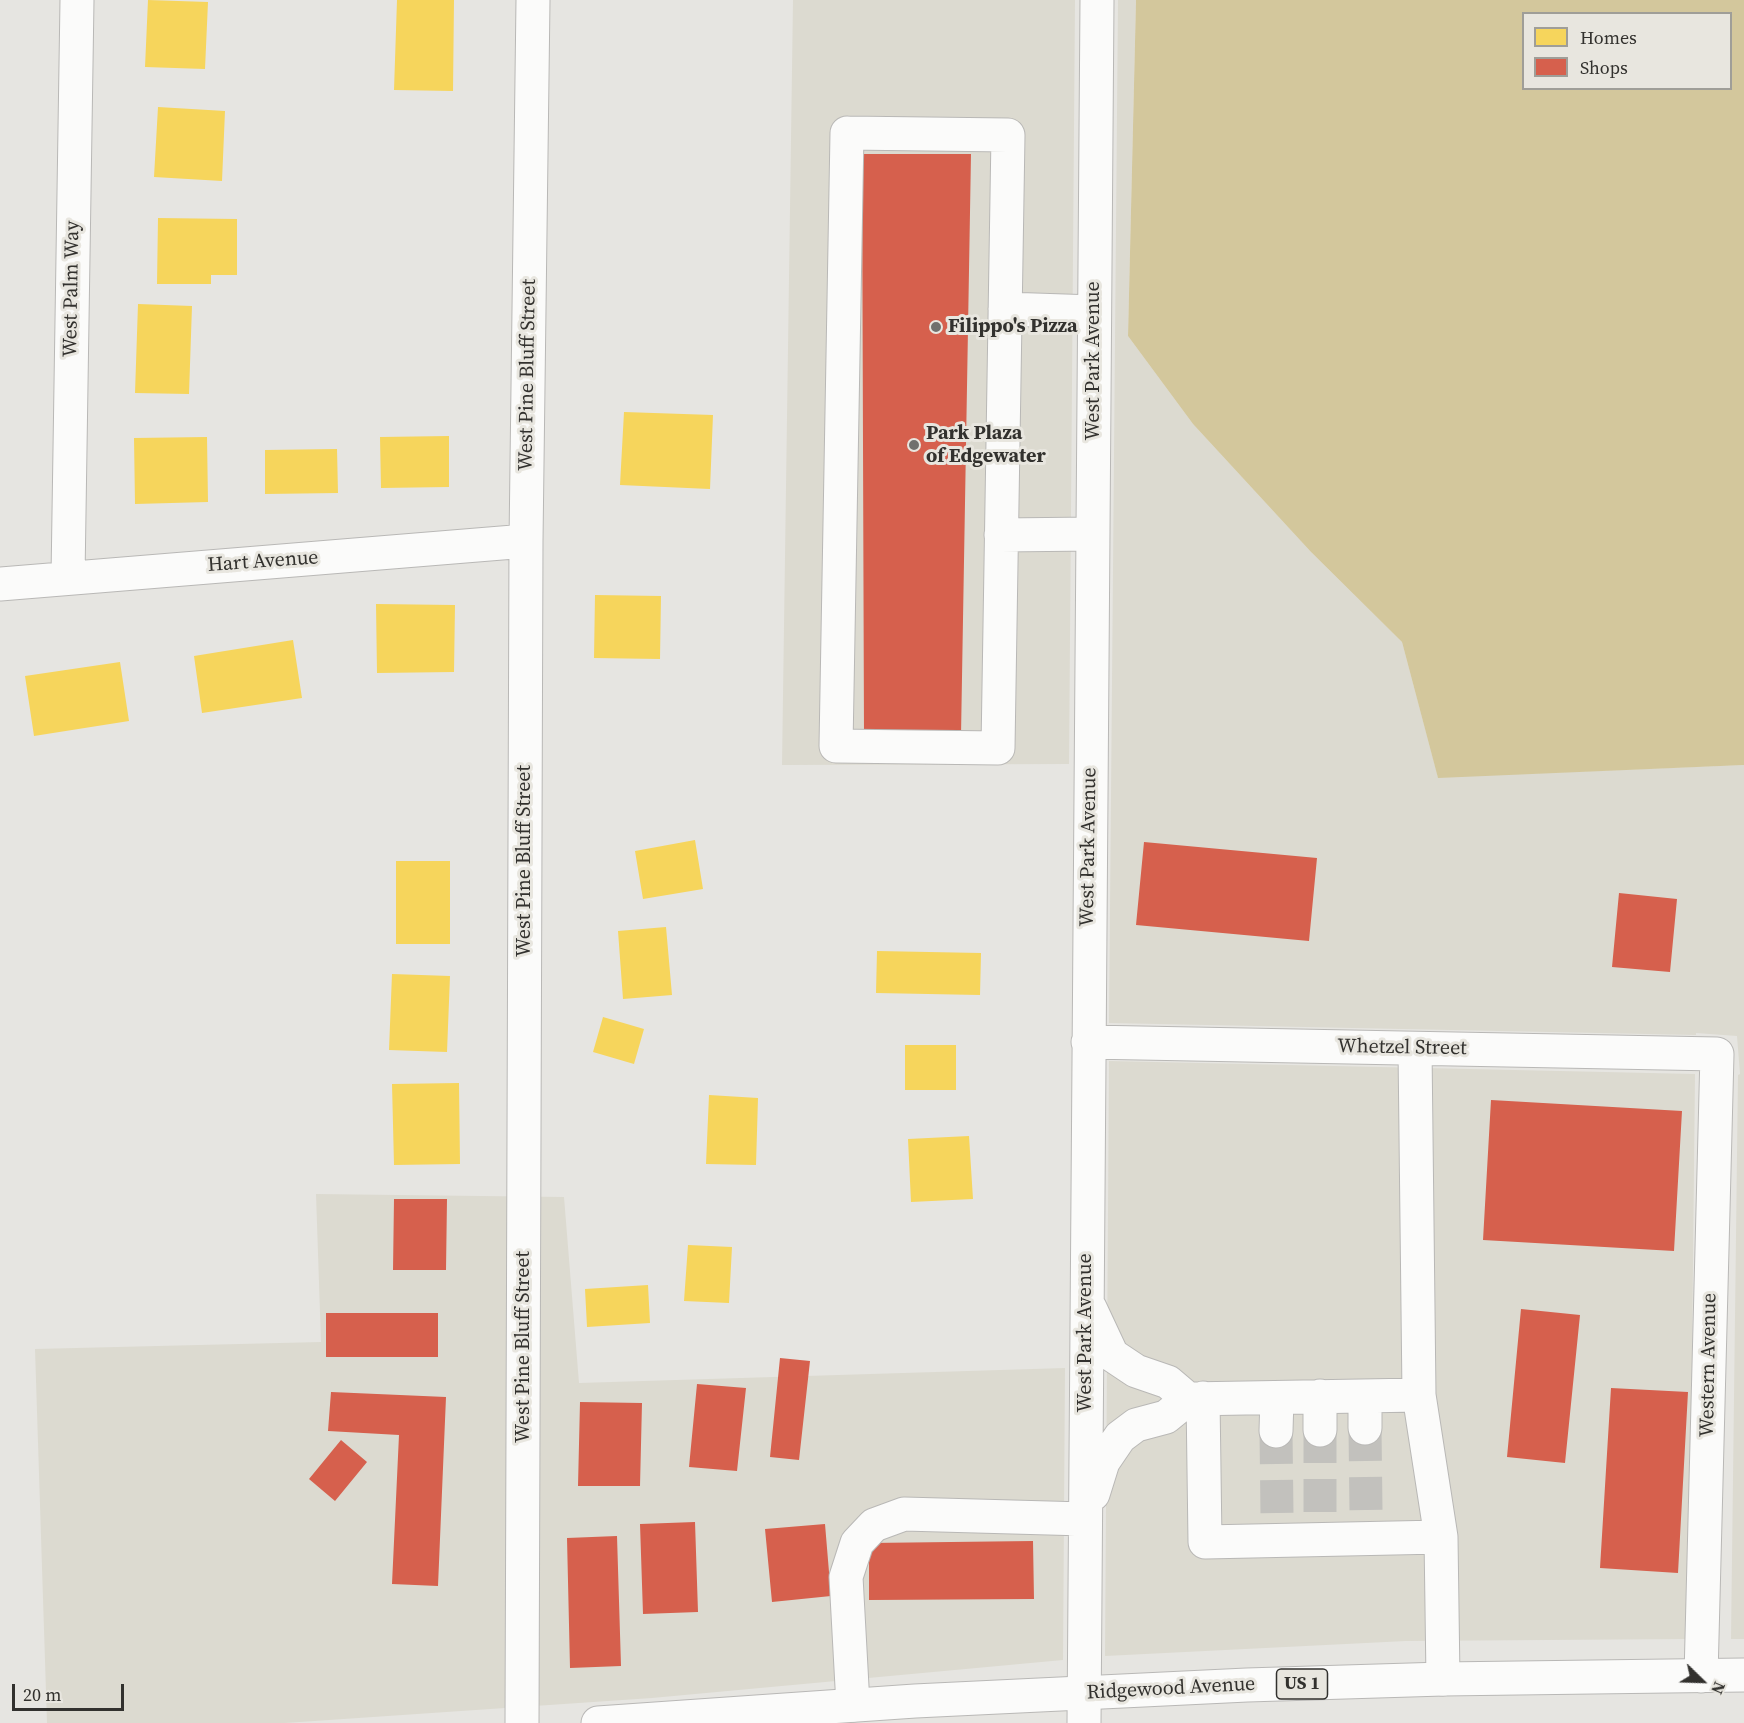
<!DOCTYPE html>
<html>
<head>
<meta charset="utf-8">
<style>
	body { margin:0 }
	#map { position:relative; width:1744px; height:1723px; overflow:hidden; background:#e6e5e1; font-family:"Source Serif 4",serif }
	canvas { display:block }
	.legend { position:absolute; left:1522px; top:12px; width:210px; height:78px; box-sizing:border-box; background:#e8e6df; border:2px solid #9f9e98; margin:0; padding:8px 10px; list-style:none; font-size:18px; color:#32312e }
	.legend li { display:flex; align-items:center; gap:12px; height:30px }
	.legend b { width:30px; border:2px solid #9f9e98 }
	.north { position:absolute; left:1672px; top:1651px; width:60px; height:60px; -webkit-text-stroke:4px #e8e6df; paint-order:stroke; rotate:113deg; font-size:16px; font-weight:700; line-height:24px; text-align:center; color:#32312e }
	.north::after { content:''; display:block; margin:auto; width:21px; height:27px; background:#32312e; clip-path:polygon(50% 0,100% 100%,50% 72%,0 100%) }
	.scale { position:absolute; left:12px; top:1684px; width:112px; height:27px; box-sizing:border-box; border:3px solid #32312e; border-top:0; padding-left:8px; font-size:18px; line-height:21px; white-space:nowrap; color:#32312e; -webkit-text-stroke:4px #e8e6df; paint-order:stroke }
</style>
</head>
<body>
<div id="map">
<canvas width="1744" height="1723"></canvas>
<ul class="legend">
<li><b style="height:16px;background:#f6d55c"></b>Homes</li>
<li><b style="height:16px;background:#d6604d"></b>Shops</li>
</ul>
<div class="north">N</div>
<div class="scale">20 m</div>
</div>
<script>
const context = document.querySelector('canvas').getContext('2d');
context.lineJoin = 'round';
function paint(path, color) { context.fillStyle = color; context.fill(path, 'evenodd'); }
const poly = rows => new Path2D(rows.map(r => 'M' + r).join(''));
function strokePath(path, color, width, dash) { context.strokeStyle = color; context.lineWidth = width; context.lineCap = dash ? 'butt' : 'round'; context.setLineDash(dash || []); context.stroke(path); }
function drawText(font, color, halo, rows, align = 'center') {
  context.font = font + ' "Source Serif 4",serif'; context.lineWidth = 6; context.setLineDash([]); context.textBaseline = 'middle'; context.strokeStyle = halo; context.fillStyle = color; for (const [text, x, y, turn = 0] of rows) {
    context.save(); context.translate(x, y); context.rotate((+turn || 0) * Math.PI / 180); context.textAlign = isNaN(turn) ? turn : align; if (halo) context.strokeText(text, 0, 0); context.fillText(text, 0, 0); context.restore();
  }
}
paint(poly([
	[793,0,1075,0,1069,764,782,765],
	[1118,0,1136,0,1128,336,1193,424,1311,552,1402,642,1438,777,1744,765,1744,1639,1731,1639,1738,1075,1740,1074,1737,1036,1696,1033,1696,1035,1109,1023],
	[1109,1061,1695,1074,1689,1639,1406,1641,1105,1656],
	[316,1194,564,1197,579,1383,1065,1368,1063,1660,652,1698,285,1723,47,1723,35,1349,321,1342]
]), '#dcdad0');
paint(poly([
	[1136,0,1744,0,1744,765,1438,778,1402,642,1311,552,1193,424,1128,336],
	[1524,14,1730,14,1730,88,1524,88]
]), '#d3c79c');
paint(poly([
	[148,0,208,2,205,69,145,67],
	[397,0,454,0,453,91,394,90],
	[158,107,225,111,222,181,154,177],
	[158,218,237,219,237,275,211,275,211,284,157,284],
	[138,304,192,306,189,394,135,393],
	[624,412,713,415,710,489,620,485],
	[449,436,449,487,381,488,380,437],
	[207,437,208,502,135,504,134,438],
	[337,449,338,493,265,494,265,450],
	[595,595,661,596,660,659,594,658],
	[376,604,455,605,454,672,377,673],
	[293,640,302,698,202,713,194,656],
	[120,662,129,721,34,736,25,676],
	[695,840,703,889,643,899,635,851],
	[396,861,450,861,450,944,396,944],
	[666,927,672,995,623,999,618,931],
	[877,951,981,953,980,995,876,993],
	[392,974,450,976,447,1052,389,1050],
	[603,1017,644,1029,634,1064,593,1052],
	[905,1045,956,1045,956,1090,905,1090],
	[459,1083,460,1164,394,1165,392,1084],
	[709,1095,758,1098,756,1165,706,1164],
	[969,1136,973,1199,911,1202,908,1139],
	[688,1245,732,1247,729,1303,684,1301],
	[648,1285,650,1323,587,1327,585,1289]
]), '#f6d55c');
paint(poly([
	[862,154,971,154,961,735,864,736],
	[1144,842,1317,858,1309,941,1136,925],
	[1619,893,1677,899,1670,972,1612,967],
	[1491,1100,1682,1111,1674,1251,1483,1240],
	[394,1199,447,1199,446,1270,393,1270],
	[1521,1309,1580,1315,1565,1463,1507,1457],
	[326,1313,438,1313,438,1357,326,1357],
	[780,1358,810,1361,799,1460,770,1457],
	[697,1384,746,1388,737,1471,689,1467],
	[1611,1388,1688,1392,1678,1573,1600,1568],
	[331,1392,446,1397,438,1586,392,1584,399,1435,328,1431],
	[580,1402,642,1403,640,1486,578,1486],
	[341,1440,367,1462,335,1501,309,1479],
	[695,1522,698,1612,643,1614,640,1524],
	[825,1524,831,1596,772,1602,765,1529],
	[617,1536,621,1666,570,1668,567,1538],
	[1033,1541,1034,1599,869,1600,869,1543]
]), '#d6604d');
strokePath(poly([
	[1365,1428,1366,1510],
	[1320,1430,1320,1512],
	[1276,1431,1277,1514]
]), '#c2c1bd', 33, [33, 16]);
const minor = poly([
	[847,133,1008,135,998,748,836,746,847,133],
	[1005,309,1094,312],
	[1001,535,1093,534],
	[68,577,77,0],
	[0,584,526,541],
	[1088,1042,1717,1054,1701,1676],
	[1415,1049,1419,1395,1441,1537,1443,1679],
	[1090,1308,1112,1355,1136,1371,1168,1382,1188,1399],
	[1320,1396,1320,1430],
	[1365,1396,1365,1428],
	[1203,1398,1205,1542,1441,1537],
	[1276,1431,1277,1398],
	[1093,1494,1103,1462,1120,1437,1136,1425,1166,1417,1188,1399,1419,1395],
	[853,1705,846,1577,857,1543,874,1525,904,1514,1085,1519],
	[522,1723,526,541,533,0],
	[1084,1723,1097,0]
]);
const major = poly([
	[598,1723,915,1701,1247,1685,1443,1679,1744,1675]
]);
strokePath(minor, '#b9b8b6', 35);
strokePath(major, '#b9b8b6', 35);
strokePath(minor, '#fbfbfa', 33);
strokePath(major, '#fbfbfa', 33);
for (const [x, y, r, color] of [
	[936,327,6,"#71706d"],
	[914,445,6,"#71706d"]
]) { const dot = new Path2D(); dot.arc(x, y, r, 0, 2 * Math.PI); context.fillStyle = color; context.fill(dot); strokePath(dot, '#e8e6df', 2); }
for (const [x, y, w] of [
	[1302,1684,51]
]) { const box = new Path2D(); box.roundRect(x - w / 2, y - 15, w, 30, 4.5); context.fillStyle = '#e8e6df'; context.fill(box); strokePath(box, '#32312e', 1.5); }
drawText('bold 18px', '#32312e', null, [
	["US 1",1302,1684]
]);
drawText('20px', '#32312e', '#e8e6df', [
	["West Palm Way",72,289,-89],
	["West Park Avenue",1094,361,-90],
	["West Pine Bluff Street",528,375,-89],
	["Hart Avenue",263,562,-4],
	["West Park Avenue",1089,847,-89],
	["West Pine Bluff Street",525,861,-90],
	["Whetzel Street",1402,1048,1],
	["West Park Avenue",1086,1333,-90],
	["West Pine Bluff Street",524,1347,-90],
	["Western Avenue",1709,1365,-89],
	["Ridgewood Avenue",1171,1689,-3]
]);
drawText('bold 20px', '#32312e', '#e8e6df', [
	["Filippo's Pizza",948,327],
	["Park Plaza",926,434],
	["of Edgewater",926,457]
], 'left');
</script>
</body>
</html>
